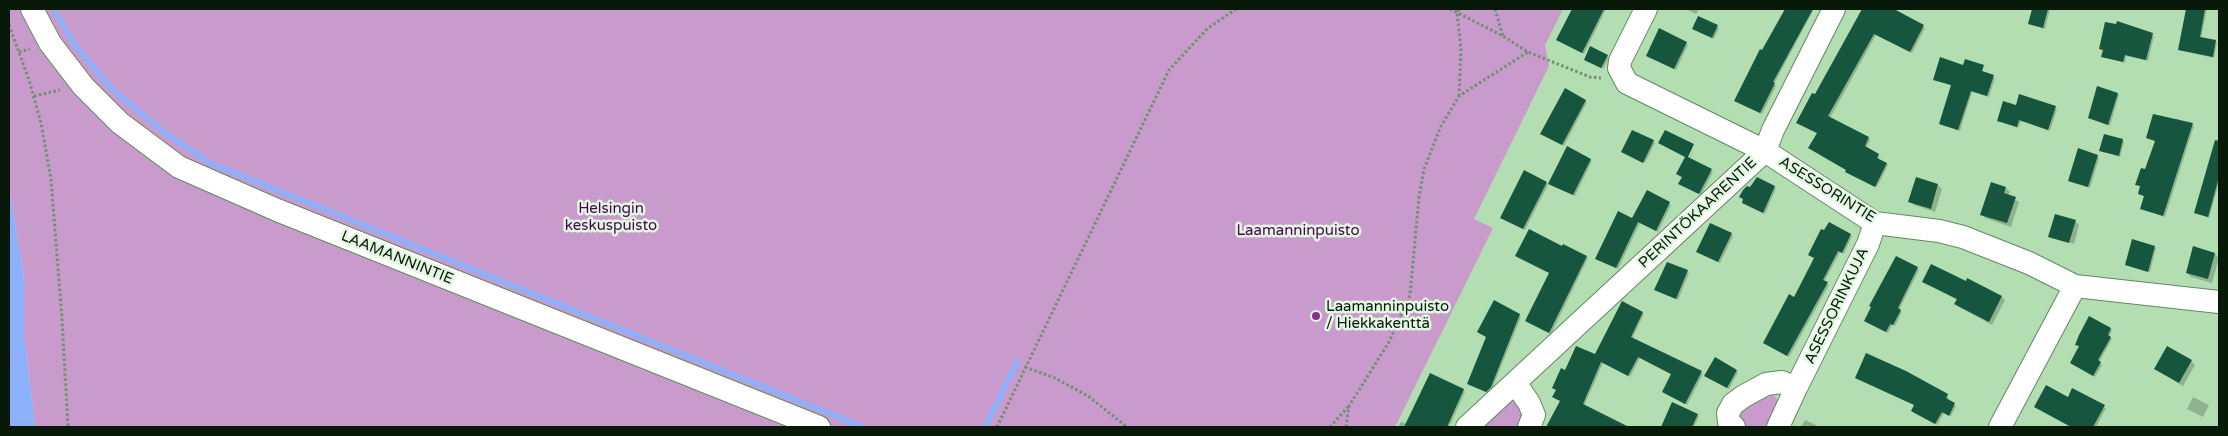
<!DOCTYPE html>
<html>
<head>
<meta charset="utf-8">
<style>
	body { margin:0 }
	#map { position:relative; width:2228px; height:436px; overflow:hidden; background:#b3deb2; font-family:"Varela Round",sans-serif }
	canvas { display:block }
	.frame { position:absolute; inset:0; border:10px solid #091909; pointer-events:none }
</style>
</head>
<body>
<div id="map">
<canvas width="2228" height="436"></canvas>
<div class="frame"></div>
</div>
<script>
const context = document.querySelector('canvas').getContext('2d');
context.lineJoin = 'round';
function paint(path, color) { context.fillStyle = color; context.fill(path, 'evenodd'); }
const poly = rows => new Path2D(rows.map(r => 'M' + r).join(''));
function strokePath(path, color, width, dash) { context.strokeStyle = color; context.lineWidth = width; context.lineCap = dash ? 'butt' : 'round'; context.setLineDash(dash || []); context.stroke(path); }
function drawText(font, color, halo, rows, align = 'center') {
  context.font = font + ' "Varela Round",sans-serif'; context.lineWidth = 5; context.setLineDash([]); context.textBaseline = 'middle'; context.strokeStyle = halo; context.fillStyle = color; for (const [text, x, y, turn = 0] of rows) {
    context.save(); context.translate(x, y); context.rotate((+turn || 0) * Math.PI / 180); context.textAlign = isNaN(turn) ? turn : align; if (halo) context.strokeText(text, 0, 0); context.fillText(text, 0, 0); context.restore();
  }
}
paint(poly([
	[9,9,1563,9,1545,45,1549,66,1474,219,1493,228,1395,427,35,427,24,334,24,280,9,186],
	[1772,393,1780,403,1768,427,1746,427,1739,419,1740,409],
	[1508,401,1518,402,1524,407,1522,427,1481,427]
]), '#c99acc');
paint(poly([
	[9,186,24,280,24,334,35,427,9,427]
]), '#8db0fb');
paint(poly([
	[1572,9,1606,9,1584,54,1558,40],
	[1685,9,1699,9,1696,14],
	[1784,9,1814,9,1774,84,1776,86,1762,114,1737,102,1785,11],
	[1863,9,1891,9,1925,28,1912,53,1876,35,1830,118,1869,138,1870,140,1866,148,1879,155,1879,160,1888,165,1877,187,1848,173,1818,134,1799,124],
	[2033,9,2050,9,2045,29,2029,24],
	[2187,9,2207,9,2201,38,2217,42,2214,58,2179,50],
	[1699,17,1719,28,1714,39,1695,30],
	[2116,26,2154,36,2148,61,2126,56,2125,63,2103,56,2104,51,2100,49],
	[1686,43,1688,45,1676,70,1649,57],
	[1607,56,1609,58,1603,69,1587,61],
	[1983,66,1983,73,1995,78,1989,97,1972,92,1960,131,1942,125,1940,123,1952,86,1934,79,1964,67],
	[2117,94,2119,95,2110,126,2089,118],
	[2020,96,2057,109,2050,131,2021,121,2018,128,1998,120,2017,107],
	[1586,101,1587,102,1564,146,1544,135],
	[2177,119,2194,126,2165,217,2142,209,2145,197,2139,194,2141,187,2137,184,2146,171,2156,141,2148,138],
	[2217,139,2219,140,2219,183,2209,218,2195,213],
	[2123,140,2124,142,2120,157,2101,150],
	[1653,141,1655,143,1645,163,1623,152],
	[1660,143,1692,145,1684,162,1687,163,1695,147,1690,159,1713,172,1701,195,1680,184,1683,178,1679,176,1686,157],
	[2097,156,2099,158,2090,188,2071,182],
	[1590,160,1592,161,1575,196,1549,184],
	[1757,178,1776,188,1765,214,1745,204],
	[1546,183,1548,185,1525,230,1503,219],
	[1938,185,1942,189,1935,212,1914,205,1910,201],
	[2006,188,2010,192,2008,196,2019,202,2011,227,1985,218,1981,214],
	[1647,192,1671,205,1658,232,1640,223,1618,269,1598,260,1633,220],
	[2075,221,2079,225,2074,244,2053,237,2053,239,2050,236],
	[1731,234,1733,236,1720,263,1699,253],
	[1851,235,1852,236,1844,254,1840,252,1824,282,1829,285,1789,357,1766,344,1795,299],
	[1564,246,1588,258,1551,334,1529,323],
	[2155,247,2156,248,2150,272,2126,264],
	[2194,248,2215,254,2219,258,2212,283,2191,277,2187,273],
	[1917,268,1919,270,1899,310,1902,312,1895,326,1892,325,1888,333,1867,323,1865,321],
	[1687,271,1689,273,1678,300,1658,291],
	[1924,282,2002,297,2005,300,1992,325,1959,307,1955,304,1957,300],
	[1642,313,1644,314,1632,339,1703,374,1687,405,1665,393,1672,375,1640,358,1630,377,1603,363,1584,406,1612,421,1608,427,1547,427,1561,401,1554,397,1566,372,1595,356],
	[1519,315,1521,317,1492,389,1488,393,1471,385,1487,337],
	[2111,329,2112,330,2109,337,2112,339,2099,362,2102,365,2095,377,2071,363,2080,347,2077,344],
	[2191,361,2195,365,2183,386,2156,369],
	[1736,371,1738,372,1729,389,1708,378],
	[1906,372,1948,395,1948,400,1956,406,1951,416,1944,413,1937,425,1914,413,1912,411,1915,405,1856,378],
	[1464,390,1465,392,1449,427,1436,424,1435,427,1398,427,1401,422,1407,424],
	[2193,397,2209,405,2203,417,2187,409],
	[2068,398,2106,408,2096,427,2072,427,2037,408],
	[1673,404,1699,416,1694,427,1663,427],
	[1805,420,1820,427,1801,427]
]), '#0003');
strokePath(poly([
	[54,9,74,44,112,89,164,132,210,163,863,427],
	[985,427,1017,362]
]), '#8db0fb', 5.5);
paint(poly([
	[1572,9,1604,9,1582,53,1556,40],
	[1785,9,1813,9,1773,82,1775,83,1760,113,1734,101,1760,49,1762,50],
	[1862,9,1894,9,1924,25,1910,52,1874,34,1828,116,1869,137,1865,146,1879,154,1877,158,1887,163,1875,187,1845,172,1846,170,1808,148,1817,133,1796,123,1812,93,1815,94],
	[2032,9,2048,9,2043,28,2028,24],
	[2186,9,2205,9,2200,37,2216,40,2213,57,2178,50],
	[1698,16,1718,25,1712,38,1692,29],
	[2117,21,2153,33,2146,60,2125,55,2123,62,2101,57,2103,50,2099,49,2105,22,2116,24],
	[1659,28,1687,42,1674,69,1646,56],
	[1590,46,1608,55,1601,68,1584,60],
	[1940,57,1963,65,1965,59,1984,65,1982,71,1994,75,1987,96,1971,91,1958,130,1939,124,1951,85,1933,80],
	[2097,86,2118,93,2108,125,2088,118],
	[1565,88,1586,100,1562,145,1540,134],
	[2019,94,2056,106,2048,130,2019,120,2017,127,1997,121,2003,101,2016,105],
	[2153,114,2193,123,2163,216,2140,209,2144,196,2138,194,2140,186,2135,185,2141,168,2145,169,2155,141,2146,138],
	[1632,130,1654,140,1643,163,1621,152],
	[1665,130,1694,144,1688,157,1712,169,1699,194,1678,184,1682,177,1676,174,1685,157,1658,143],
	[2104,134,2123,139,2119,156,2099,151],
	[2215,140,2219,141,2219,177,2208,217,2194,213],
	[1567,146,1591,159,1573,195,1548,184],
	[2078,148,2098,155,2088,187,2068,181],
	[1524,170,1547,182,1523,229,1500,218],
	[1757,177,1775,186,1763,213,1742,203,1743,199,1739,197,1743,190,1747,186,1750,187],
	[1916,177,1938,184,1931,209,1908,202],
	[1991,182,2006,187,2004,193,2016,197,2007,223,1980,215],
	[1647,190,1670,202,1656,231,1638,222,1616,268,1595,259,1618,211,1632,218],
	[2055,214,2076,220,2069,243,2048,237],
	[1829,222,1851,234,1842,253,1838,251,1823,280,1828,282,1787,356,1763,343,1789,294,1794,297,1814,258,1808,255,1821,229,1824,230],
	[1710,223,1732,233,1718,262,1696,252],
	[1529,229,1562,246,1563,244,1587,256,1549,333,1525,321,1549,273,1515,256],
	[2132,239,2155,246,2148,272,2125,265],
	[2193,246,2215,253,2208,279,2186,273],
	[1896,256,1918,267,1898,308,1901,310,1893,325,1890,324,1886,332,1864,321,1871,307,1869,306],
	[1667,262,1688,270,1676,299,1654,290],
	[1931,264,1966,281,1967,278,2002,296,1989,322,1954,304,1957,299,1922,282],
	[1494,300,1520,314,1491,387,1486,392,1467,384,1486,337,1477,332],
	[1622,301,1643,312,1631,337,1702,371,1685,404,1662,392,1671,374,1638,357,1628,376,1601,362,1583,404,1629,427,1546,427,1560,401,1552,397,1556,390,1552,388,1561,368,1565,370,1576,346,1595,354],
	[2089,316,2111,328,2108,335,2111,337,2098,360,2101,362,2093,376,2070,363,2079,346,2075,345,2079,335],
	[2167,346,2192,360,2179,383,2154,369],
	[1866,353,1906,371,1948,394,1946,398,1955,403,1949,416,1942,412,1935,424,1911,411,1914,405,1855,378],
	[1715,357,1737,370,1727,388,1704,376],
	[1430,373,1464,389,1447,427,1404,427],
	[2046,385,2068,397,2072,388,2105,405,2093,427,2071,427,2034,407],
	[1672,402,1698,414,1692,427,1661,427]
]), '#16563e');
const minor = poly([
	[32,9,50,43,83,86,120,123,179,167,277,210,819,427],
	[1646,9,1620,61,1619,68,1627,83,1765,151,1875,223,1939,231,1963,237,2029,263,2075,286,2219,302],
	[1516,384,1529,403,1534,415,1529,427],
	[1467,427,1765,151,1773,130,1834,9],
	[1734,427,1729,422,1728,413,1733,404,1744,396,1766,384,1782,382,1796,388],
	[1778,427,1796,388,1868,244,1875,223],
	[2000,427,2075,286]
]);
strokePath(minor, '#608960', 24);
strokePath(poly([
	[1450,9,1503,36,1528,52,1590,77,1601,78],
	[1495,9,1503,36],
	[9,25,29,80,41,123,51,179,62,319,68,427],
	[19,52,30,49],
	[34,96,60,90],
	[1459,96,1461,49,1457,12,1459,9],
	[1380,304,1404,311],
	[1025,367,1055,378,1088,396,1127,427],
	[997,427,1169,70,1207,29,1236,9],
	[1330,427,1349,406],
	[1346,427,1349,406,1389,342,1410,295,1419,197,1424,169,1441,126,1459,96,1528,52]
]), '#70906f', 3, [2.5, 2.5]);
strokePath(minor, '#fff', 22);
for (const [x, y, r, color] of [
	[1316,316,5,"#8a2a92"]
]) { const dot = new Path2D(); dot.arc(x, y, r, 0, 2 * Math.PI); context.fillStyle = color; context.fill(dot); strokePath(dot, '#e2f8e2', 2); }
drawText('15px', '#091909', '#e2f8e2', [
	["ASESSORINTIE",1827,190,32],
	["PERINTÖKAARENTIE",1698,213,-43],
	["LAAMANNINTIE",397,258,22],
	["ASESSORINKUJA",1837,306,-64]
]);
drawText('15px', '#4b0051', '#e2f8e2', [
	["Helsingin",611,209],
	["keskuspuisto",611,226],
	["Laamanninpuisto",1298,231]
]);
drawText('15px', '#091909', '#e2f8e2', [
	["Laamanninpuisto",1326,307],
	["/ Hiekkakenttä",1326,324]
], 'left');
</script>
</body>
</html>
